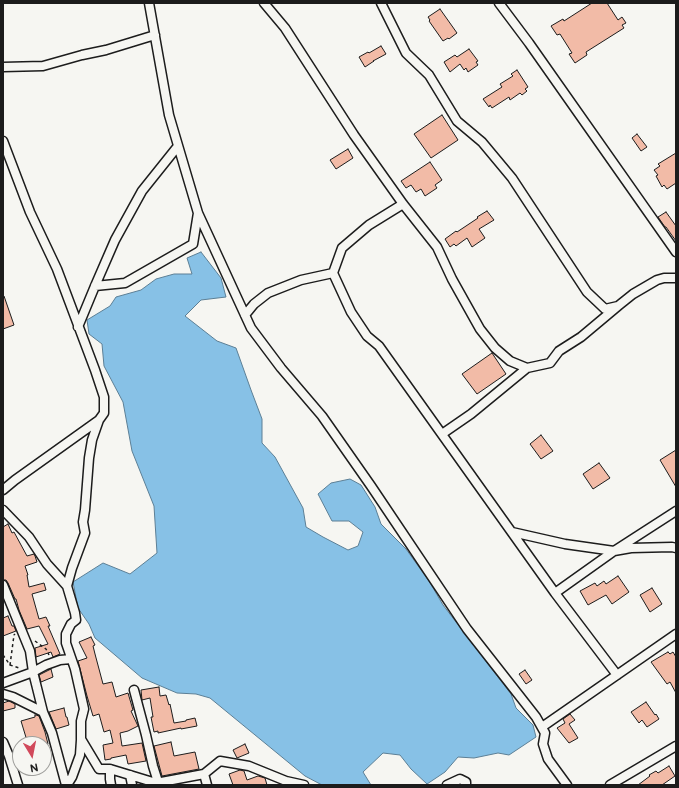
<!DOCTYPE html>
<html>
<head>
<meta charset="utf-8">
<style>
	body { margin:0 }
	#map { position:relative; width:679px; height:788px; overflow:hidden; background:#f6f6f2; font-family:"Balsamiq Sans",sans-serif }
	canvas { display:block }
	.frame { position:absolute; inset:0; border:4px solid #1c1c1c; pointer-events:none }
	.north { position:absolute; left:12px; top:736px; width:40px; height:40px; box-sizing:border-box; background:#f6f6f2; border:1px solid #9f9f9c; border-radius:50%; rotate:170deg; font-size:11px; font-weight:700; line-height:16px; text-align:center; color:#1c1c1c }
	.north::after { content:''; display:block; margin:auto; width:14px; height:18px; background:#d1495b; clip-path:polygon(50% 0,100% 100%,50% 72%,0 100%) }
</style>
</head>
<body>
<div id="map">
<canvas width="679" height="788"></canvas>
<div class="frame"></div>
<div class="north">N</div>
</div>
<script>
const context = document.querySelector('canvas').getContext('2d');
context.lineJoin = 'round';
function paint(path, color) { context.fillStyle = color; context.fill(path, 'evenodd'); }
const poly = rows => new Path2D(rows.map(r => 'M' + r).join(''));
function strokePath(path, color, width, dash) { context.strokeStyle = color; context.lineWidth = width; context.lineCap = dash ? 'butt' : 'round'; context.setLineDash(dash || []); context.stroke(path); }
const water = poly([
	[201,252,221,278,226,297,201,300,185,316,217,341,236,348,251,390,262,419,262,443,275,457,303,508,306,527,323,537,348,550,358,546,363,532,349,521,332,521,318,494,331,483,350,479,361,485,375,507,381,524,406,549,429,581,443,605,511,694,516,708,533,725,536,737,509,755,498,753,474,758,458,757,445,772,427,784,411,769,400,755,383,753,363,772,371,785,322,785,305,776,210,698,196,694,177,693,142,678,95,638,89,624,78,608,73,582,103,563,130,574,157,553,154,506,132,451,123,402,104,366,102,344,89,334,87,320,110,306,116,297,141,290,156,279,174,274,192,274,187,258,201,252]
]);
paint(water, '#87c1e6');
strokePath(water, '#5c7f95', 1);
const building = poly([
	[592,3,607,3,618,20,622,17,626,23,622,25,624,28,586,52,587,55,575,63,569,54,572,53,560,34,557,35,551,26,563,19,564,21,592,3],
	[440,9,457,33,449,39,448,38,443,41,429,21,430,20,428,17,440,9],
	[381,46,386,54,373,61,374,61,365,67,359,57,368,52,369,53,381,46],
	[469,49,478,61,476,62,478,65,468,72,466,68,464,70,460,64,450,72,444,62,455,55,457,57,469,49],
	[517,70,528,87,525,89,527,91,522,95,520,93,510,100,509,97,492,108,490,105,489,107,483,99,502,87,500,84,513,76,511,74,517,70],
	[442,115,458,140,431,158,414,134,442,115],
	[637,134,647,147,641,151,632,138,637,134],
	[348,149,353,158,336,169,330,160,348,149],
	[676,153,676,183,667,189,664,185,662,187,656,176,658,175,654,170,660,166,658,164,676,153],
	[430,162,442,180,435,185,437,188,425,196,421,189,416,192,411,185,406,188,401,181,430,162],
	[487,211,494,220,479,229,485,238,472,247,467,238,456,246,454,244,450,247,445,239,456,231,457,232,478,218,477,217,487,211],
	[666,212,676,226,676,241,666,227,665,227,658,217,666,212],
	[3,296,4,296,14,325,3,329,3,296],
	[492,353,506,374,477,394,462,374,492,353],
	[541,435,553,451,541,459,530,444,541,435],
	[676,450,676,487,660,460,676,450],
	[599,463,610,478,593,489,583,474,599,463],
	[8,524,12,533,14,532,27,556,34,554,35,556,37,562,25,566,28,575,27,575,29,587,44,583,46,590,32,594,39,619,46,617,50,626,48,626,60,654,53,657,51,652,36,657,35,648,48,644,39,626,27,629,19,610,16,599,15,599,8,583,6,580,3,580,3,527,8,524],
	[618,576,629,592,612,604,606,595,588,605,580,591,595,583,597,586,604,581,606,584,618,576],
	[652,588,662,604,650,612,640,595,652,588],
	[8,616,12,626,14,626,16,631,3,636,3,618,8,616],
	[91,637,95,645,93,646,95,654,103,684,112,682,116,697,128,693,133,710,131,711,137,724,138,726,128,731,120,733,122,746,142,743,146,761,128,764,126,755,111,758,111,759,105,760,103,745,113,743,110,730,104,732,99,714,93,716,87,696,78,661,87,658,79,642,91,637],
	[668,652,670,654,673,652,676,657,676,693,670,682,667,684,651,662,668,652],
	[51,669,53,677,41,682,39,675,51,669],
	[525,670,532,680,526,684,519,674,525,670],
	[159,687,160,696,166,695,169,705,170,704,174,723,186,721,186,720,195,718,197,726,181,729,181,728,158,733,158,731,154,732,151,717,153,717,150,698,142,700,141,690,159,687],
	[9,701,15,704,15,708,3,711,3,703,9,701],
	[646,702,655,715,656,714,659,719,647,727,642,720,639,723,631,712,646,702],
	[64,708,66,717,67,717,69,725,56,729,49,712,64,708],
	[570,714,575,720,569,724,578,738,569,743,557,728,565,723,563,719,570,714],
	[35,715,36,715,39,716,45,732,48,744,28,744,21,721,35,717,35,715],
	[171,742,174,756,195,752,199,769,162,776,154,746,171,742],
	[245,744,249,753,237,758,233,750,245,744],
	[669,766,675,776,662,785,638,785,650,776,649,775,656,771,658,773,669,766],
	[240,770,244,771,247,780,258,776,265,778,267,785,233,785,229,774,240,770]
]);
paint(building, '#f2bba7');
strokePath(building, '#1c1c1c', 1);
const minor = poly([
	[149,3,169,115,198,213,251,328,281,368,322,416,371,486,467,629,536,717,545,733,543,744,548,759,567,785],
	[264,3,285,28,354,135,403,204,437,247,452,279,480,329,495,348,510,361,527,368,550,363,559,351,581,337,618,306],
	[381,3,406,53,429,75,457,121,482,142,512,178,587,292,605,309,618,306,633,294,657,280,664,278,676,278],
	[499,3,529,43,676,252],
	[3,67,43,66,82,55,106,50,155,35],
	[3,141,30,212,57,269,95,370,104,397,104,413,99,420,15,480,3,490],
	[403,204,369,225,342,248,333,273,351,312,367,336,379,346,555,593,617,675],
	[95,286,125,283,193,244,198,213],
	[245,315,254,304,268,293,301,280,333,273],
	[78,327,95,286,115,240,142,191,178,146],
	[99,420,92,440,89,458,85,510,83,522,85,533,72,568,67,586,75,613,76,620,71,624,66,634,66,643,75,669,84,709,81,721,81,739,99,769,110,769],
	[442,434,471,414,527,368],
	[3,510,29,537,47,564,67,586],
	[512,532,565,544,614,551,676,511],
	[3,585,30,651,33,672,46,665,60,660,71,659],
	[555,593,614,551,631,548,672,547,676,548],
	[3,683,33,672,43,712,52,733,66,785],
	[134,690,146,735,153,766,159,785],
	[3,694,13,697,43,712],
	[542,727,676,634],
	[3,742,9,756,18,785],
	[204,774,207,785],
	[130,775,132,785],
	[67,785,72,777,80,755,81,740],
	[111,785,110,779,110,769,156,783,204,774,220,761,249,766,286,781,304,785],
	[447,785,460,779,466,782,466,785],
	[610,785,676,746]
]);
strokePath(minor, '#1c1c1c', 11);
strokePath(poly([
	[35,641,46,649,49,655],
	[3,655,10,665,19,668],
	[10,665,14,635,15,634]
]), '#1c1c1c', 1.5, [3, 3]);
strokePath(minor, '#f6f6f2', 8);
</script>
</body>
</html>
